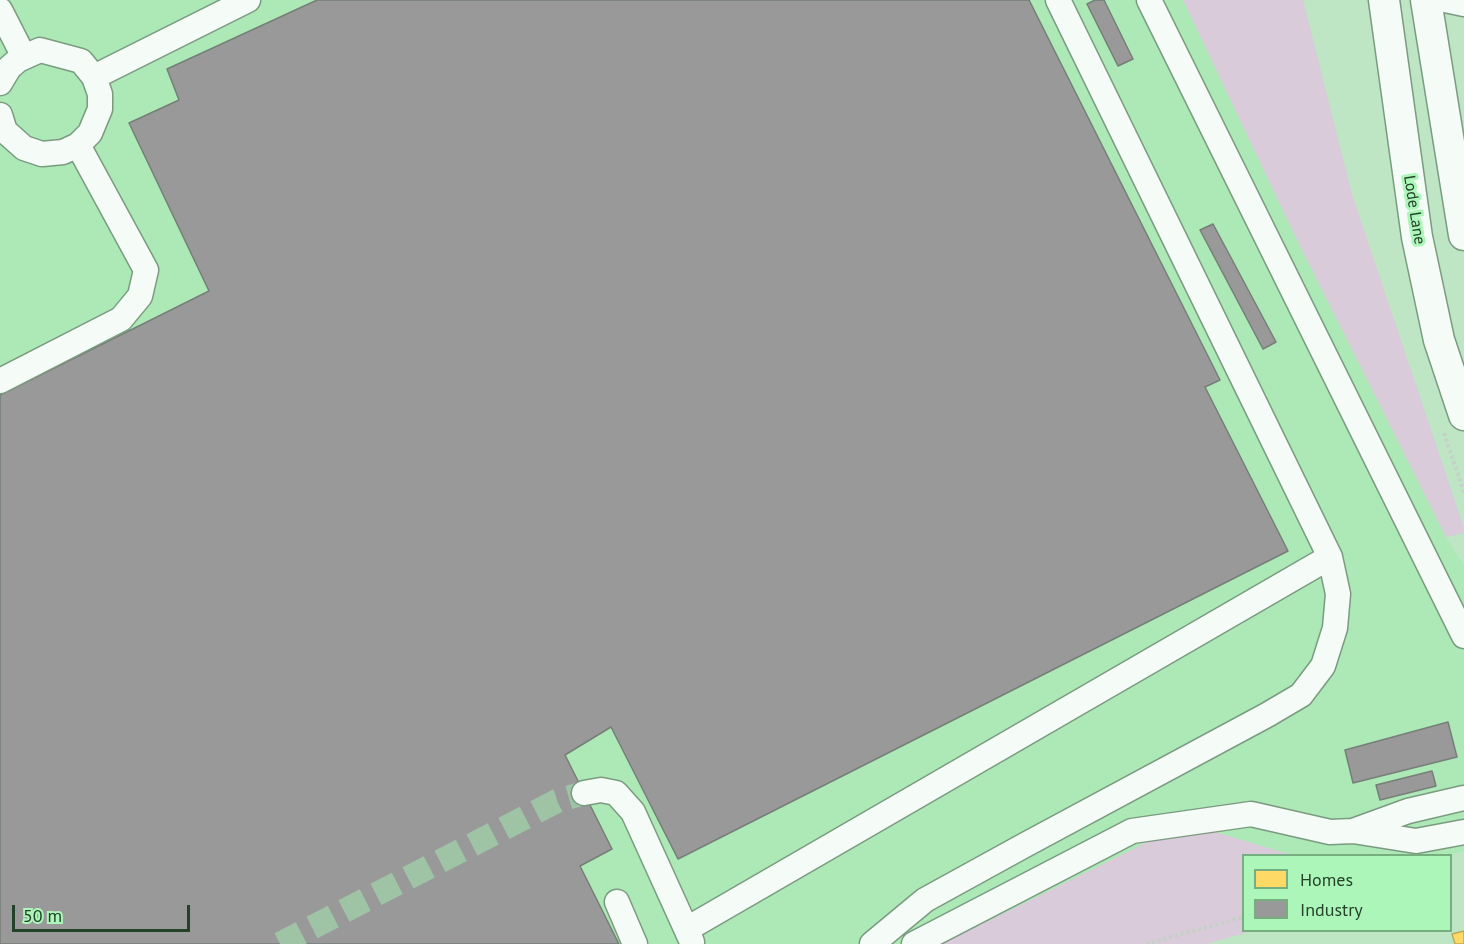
<!DOCTYPE html>
<html>
<head>
<meta charset="utf-8">
<style>
	body { margin:0 }
	#map { position:relative; width:1464px; height:944px; overflow:hidden; background:#bee5c4; font-family:"PT Sans",sans-serif }
	canvas { display:block }
	.legend { position:absolute; left:1242px; top:854px; width:210px; height:78px; box-sizing:border-box; background:#adf6ba; border:2px solid #76ae80; margin:0; padding:8px 10px; list-style:none; font-size:18px; color:#244129 }
	.legend li { display:flex; align-items:center; gap:12px; height:30px }
	.legend b { width:30px; border:2px solid #76ae80 }
	.scale { position:absolute; left:12px; top:905px; width:178px; height:27px; box-sizing:border-box; border:3px solid #244129; border-top:0; padding-left:8px; font-size:18px; line-height:21px; white-space:nowrap; color:#244129; -webkit-text-stroke:4px #adf6ba; paint-order:stroke }
</style>
</head>
<body>
<div id="map">
<canvas width="1464" height="944"></canvas>
<ul class="legend">
<li><b style="height:16px;background:#ffd966"></b>Homes</li>
<li><b style="height:16px;background:#999"></b>Industry</li>
</ul>
<div class="scale">50 m</div>
</div>
<script>
const context = document.querySelector('canvas').getContext('2d');
context.lineJoin = 'round';
function paint(path, color) { context.fillStyle = color; context.fill(path, 'evenodd'); }
const poly = rows => new Path2D(rows.map(r => 'M' + r).join(''));
function strokePath(path, color, width, dash) { context.strokeStyle = color; context.lineWidth = width; context.lineCap = dash ? 'butt' : 'round'; context.setLineDash(dash || []); context.stroke(path); }
function drawText(font, color, halo, rows, align = 'center') {
  context.font = font + ' "PT Sans",sans-serif'; context.lineWidth = 6; context.setLineDash([]); context.textBaseline = 'middle'; context.strokeStyle = halo; context.fillStyle = color; for (const [text, x, y, turn = 0] of rows) {
    context.save(); context.translate(x, y); context.rotate((+turn || 0) * Math.PI / 180); context.textAlign = isNaN(turn) ? turn : align; if (halo) context.strokeText(text, 0, 0); context.fillText(text, 0, 0); context.restore();
  }
}
paint(poly([
	[0,0,1183,0,1296,238,1446,537,1464,565,1464,851,1446,856,1244,856,1121,944,0,944]
]), '#ace9b7');
paint(poly([
	[1183,0,1303,0,1352,194,1464,528,1464,533,1446,537,1296,238],
	[1216,832,1285,853,1300,855,1244,856,1244,930,1252,931,1207,944,942,944,1149,841]
]), '#d9cbd9');
const homes = poly([
	[1464,931,1464,944,1455,944,1452,934,1464,931]
]);
paint(homes, '#ffd966');
strokePath(homes, '#bdab54', 1.5);
const industry = poly([
	[317,0,1029,0,1220,380,1205,387,1288,551,678,859,611,727,565,755,612,849,580,866,619,944,0,944,0,395,209,291,129,123,179,100,167,69,317,0],
	[1095,0,1104,0,1133,59,1118,66,1087,4,1095,0],
	[1213,224,1276,342,1263,349,1200,230,1213,224],
	[1448,722,1457,757,1353,783,1345,750,1448,722],
	[1432,771,1436,786,1380,800,1376,785,1432,771]
]);
paint(industry, '#999');
strokePath(industry, '#767f77', 1.5);
strokePath(poly([
	[280,944,557,801,584,793]
]), '#9fc4a5', 24, [24, 12]);
const minor = poly([
	[1149,0,1464,636],
	[1445,0,1464,4],
	[0,10,24,57],
	[94,77,248,0],
	[0,83,9,68,18,60,40,50,81,61,94,77,100,94,100,109,90,133,78,145,63,152,42,154,24,148,5,131,0,115],
	[0,381,121,319,140,296,146,270,78,145],
	[584,793,601,790,616,793,633,812,692,942],
	[1464,798,1408,811,1353,831,1416,841,1464,832],
	[617,902,635,944],
	[687,929,1330,557],
	[872,944,925,900,1025,845,1267,715,1301,695,1323,666,1335,628,1338,594,1330,557,1058,0],
	[914,944,1132,831,1251,814,1330,832,1353,831]
]);
const major = poly([
	[1384,0,1417,237,1439,340,1464,415],
	[1426,0,1464,235]
]);
strokePath(minor, '#7b9b81', 27);
strokePath(major, '#7b9b81', 33);
strokePath(poly([
	[1444,433,1464,492],
	[1146,944,1244,917]
]), '#c5d1c7', 4, [3, 3]);
strokePath(minor, '#f5fbf6', 24);
strokePath(major, '#f5fbf6', 30);
drawText('16px', '#244129', '#adf6ba', [
	["Lode Lane",1414,210,81]
]);
</script>
</body>
</html>
